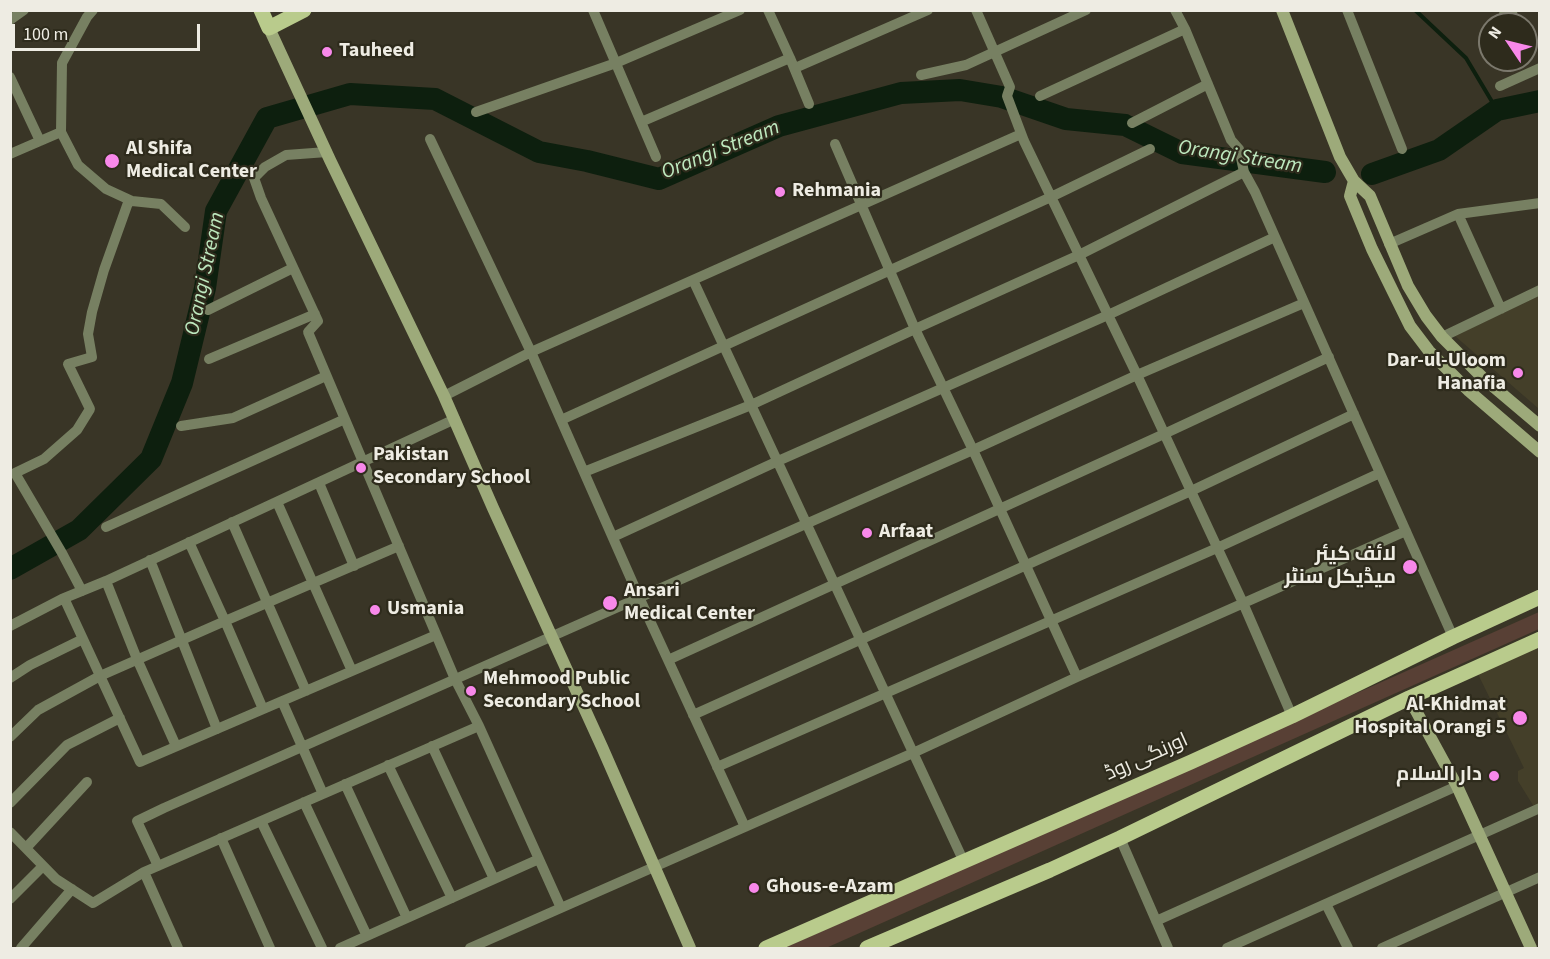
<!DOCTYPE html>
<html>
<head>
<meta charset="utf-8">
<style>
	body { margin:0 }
	#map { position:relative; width:1550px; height:959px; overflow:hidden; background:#393526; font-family:"Source Sans 3",sans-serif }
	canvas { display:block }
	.frame { position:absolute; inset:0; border:12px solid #eeece3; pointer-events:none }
	.north { position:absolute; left:1478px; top:12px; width:60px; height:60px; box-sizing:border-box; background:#2e2b1c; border:2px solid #7b786c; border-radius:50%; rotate:305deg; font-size:16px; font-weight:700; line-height:24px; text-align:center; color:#eeece3 }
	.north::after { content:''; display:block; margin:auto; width:21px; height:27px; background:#f888ea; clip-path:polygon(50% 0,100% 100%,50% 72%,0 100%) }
	.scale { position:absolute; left:12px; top:24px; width:188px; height:27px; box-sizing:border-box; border:3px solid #eeece3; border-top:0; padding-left:8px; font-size:18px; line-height:21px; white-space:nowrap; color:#eeece3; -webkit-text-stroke:4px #2e2b1c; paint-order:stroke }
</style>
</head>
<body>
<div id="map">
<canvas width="1550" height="959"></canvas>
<div class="frame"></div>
<div class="north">N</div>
<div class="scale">100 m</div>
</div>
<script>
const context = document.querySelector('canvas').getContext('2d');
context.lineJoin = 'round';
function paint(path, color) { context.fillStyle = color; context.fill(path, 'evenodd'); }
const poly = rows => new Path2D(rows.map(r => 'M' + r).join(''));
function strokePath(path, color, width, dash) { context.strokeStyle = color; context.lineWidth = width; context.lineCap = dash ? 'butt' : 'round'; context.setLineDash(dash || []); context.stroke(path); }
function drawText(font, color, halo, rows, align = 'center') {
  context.font = font + ' "Source Sans 3",Cairo,sans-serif'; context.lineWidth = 4.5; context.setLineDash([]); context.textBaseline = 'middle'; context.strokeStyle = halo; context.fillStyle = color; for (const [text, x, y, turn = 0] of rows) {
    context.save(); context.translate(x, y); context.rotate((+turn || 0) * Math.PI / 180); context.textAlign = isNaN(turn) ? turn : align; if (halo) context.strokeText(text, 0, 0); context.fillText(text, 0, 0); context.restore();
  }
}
paint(poly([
	[1539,296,1539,409,1455,336],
	[1534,641,1539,652,1540,808,1536,810,1518,781,1518,771,1524,768,1475,668]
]), '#443f29');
paint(poly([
	[1539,612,1539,629,826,948,784,948]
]), '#584035');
strokePath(poly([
	[1415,10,1466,58,1497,110]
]), '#0d1f0e', 4);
strokePath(poly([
	[1372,174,1439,150,1497,110,1540,101],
	[10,569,79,530,151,459,182,383,205,288,216,211,267,118,350,94,435,99,539,152,587,161,659,179,779,126,901,93,960,90,1002,97,1066,119,1125,125,1182,153,1325,172]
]), '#0d1f0e', 22);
strokePath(poly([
	[93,10,87,17,62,63,61,132,78,165,106,189,132,201,161,204,185,227],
	[593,10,656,157],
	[768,10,790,58,809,104],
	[976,10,1010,87,1007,96,1024,141,1137,375,1243,603,1292,716],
	[1175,10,1185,29,1231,140,1239,149,1244,172,1255,192,1453,637],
	[1347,10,1402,149],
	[1504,14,1513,10],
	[10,20,24,10],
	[795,68,928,10],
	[921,75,966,65,1086,10],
	[10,77,40,141],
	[1500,86,1540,68],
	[1040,96,1185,29],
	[476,112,616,63,740,10],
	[641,122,790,58],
	[1132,123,1208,84],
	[430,139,531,352,639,597,745,827],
	[835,144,915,329,973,450,1077,677],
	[327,152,286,155,265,167,254,178,261,198,318,321,308,332,455,679,479,726,561,908],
	[10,154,61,132],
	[1458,214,1501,309],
	[1389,244,1458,214,1540,203],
	[693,280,964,862],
	[208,310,293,268],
	[1442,337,1540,290],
	[209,359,315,314],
	[444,396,531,352,1021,134],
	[561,420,1051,197,1150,149],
	[181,426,233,418,326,376],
	[584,472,751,405,915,329,1079,255,1244,172],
	[319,483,354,566],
	[277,502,352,671],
	[232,522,306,691],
	[106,527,345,419],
	[613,537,778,461,1108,315,1275,237],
	[189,542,225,621,263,709],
	[150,560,217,729],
	[106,581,137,659,176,746],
	[82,591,62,553,15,473,44,459,77,430,90,409,68,364,92,357,88,334,92,312,104,270,129,200],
	[64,598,140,762,436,635],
	[10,626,62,599,106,581,455,419],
	[668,660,1164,434,1329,357],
	[10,678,30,665,83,639],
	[282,701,323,794],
	[693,715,1191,491,1354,414],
	[10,737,38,710,100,676,225,621,399,546],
	[432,746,494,879],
	[388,765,452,898],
	[717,767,1217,548,1380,473],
	[345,784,407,918],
	[304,802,367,936],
	[10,803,67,745,120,718],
	[261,821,322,948],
	[10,832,56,879,93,903,144,872,479,726],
	[221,838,270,948],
	[1120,838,1168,948],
	[26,848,87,782],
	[158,866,137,821,164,808,973,450,1137,375,1304,303],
	[144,872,178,948],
	[10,899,43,866],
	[1326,904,1348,948],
	[1156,921,1457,786],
	[21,948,72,889],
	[340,948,539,859],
	[470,948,913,753,1077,677,1406,531],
	[1227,948,1540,808],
	[1382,948,1540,877]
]), '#778062', 10);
strokePath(poly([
	[1282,10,1340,157,1354,181,1370,196,1408,286,1426,316,1442,337,1482,377,1540,426],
	[269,28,330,160,444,396,493,508,602,747,690,948],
	[1354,181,1350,196,1372,249,1410,326,1429,351,1469,391,1540,452],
	[1409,698,1457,786,1531,948]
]), '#9daa7a', 12);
strokePath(poly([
	[261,10,269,28,304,10],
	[766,948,1191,762,1292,716,1453,637,1540,597],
	[867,948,1050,870,1120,838,1409,698,1540,639]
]), '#b9cb8c', 15);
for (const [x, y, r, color] of [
	[327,52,6,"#f888ea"],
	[112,161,8,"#f888ea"],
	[780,192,6,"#f888ea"],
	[1518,373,6,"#f888ea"],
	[361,468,6,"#f888ea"],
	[867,533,6,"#f888ea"],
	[1410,567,8,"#f888ea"],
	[610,603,8,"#f888ea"],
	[375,610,6,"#f888ea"],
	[471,691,6,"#f888ea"],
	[1520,718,8,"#f888ea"],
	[1494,776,6,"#f888ea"],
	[754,888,6,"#f888ea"]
]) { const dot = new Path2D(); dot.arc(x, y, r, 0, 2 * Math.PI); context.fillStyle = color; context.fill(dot); strokePath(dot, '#2e2b1c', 2); }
drawText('bold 20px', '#eeece3', '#2e2b1c', [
	["Tauheed",339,52],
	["Al Shifa",126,150],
	["Medical Center",126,173],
	["Rehmania",792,192],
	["Dar-ul-Uloom",1506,362,"right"],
	["Hanafia",1506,385,"right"],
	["Pakistan",373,456],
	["Secondary School",373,479],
	["Arfaat",879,533],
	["لائف کیئر",1396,556,"right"],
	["میڈیکل سنٹر",1396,579,"right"],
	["Ansari",624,592],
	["Medical Center",624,615],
	["Usmania",387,610],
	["Mehmood Public",483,680],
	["Secondary School",483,703],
	["Al-Khidmat",1506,706,"right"],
	["Hospital Orangi 5",1506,729,"right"],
	["دار السلام",1482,776,"right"],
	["Ghous-e-Azam",766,888]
], 'left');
drawText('20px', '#eeece3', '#2e2b1c', [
	["اورنگی روڈ",1147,758,-24]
]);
drawText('italic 21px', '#bee9bf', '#2e2b1c', [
	["Orangi Stream",721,151,-22],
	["Orangi Stream",1240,158,9],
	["Orangi Stream",206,274,-78]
]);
</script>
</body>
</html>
